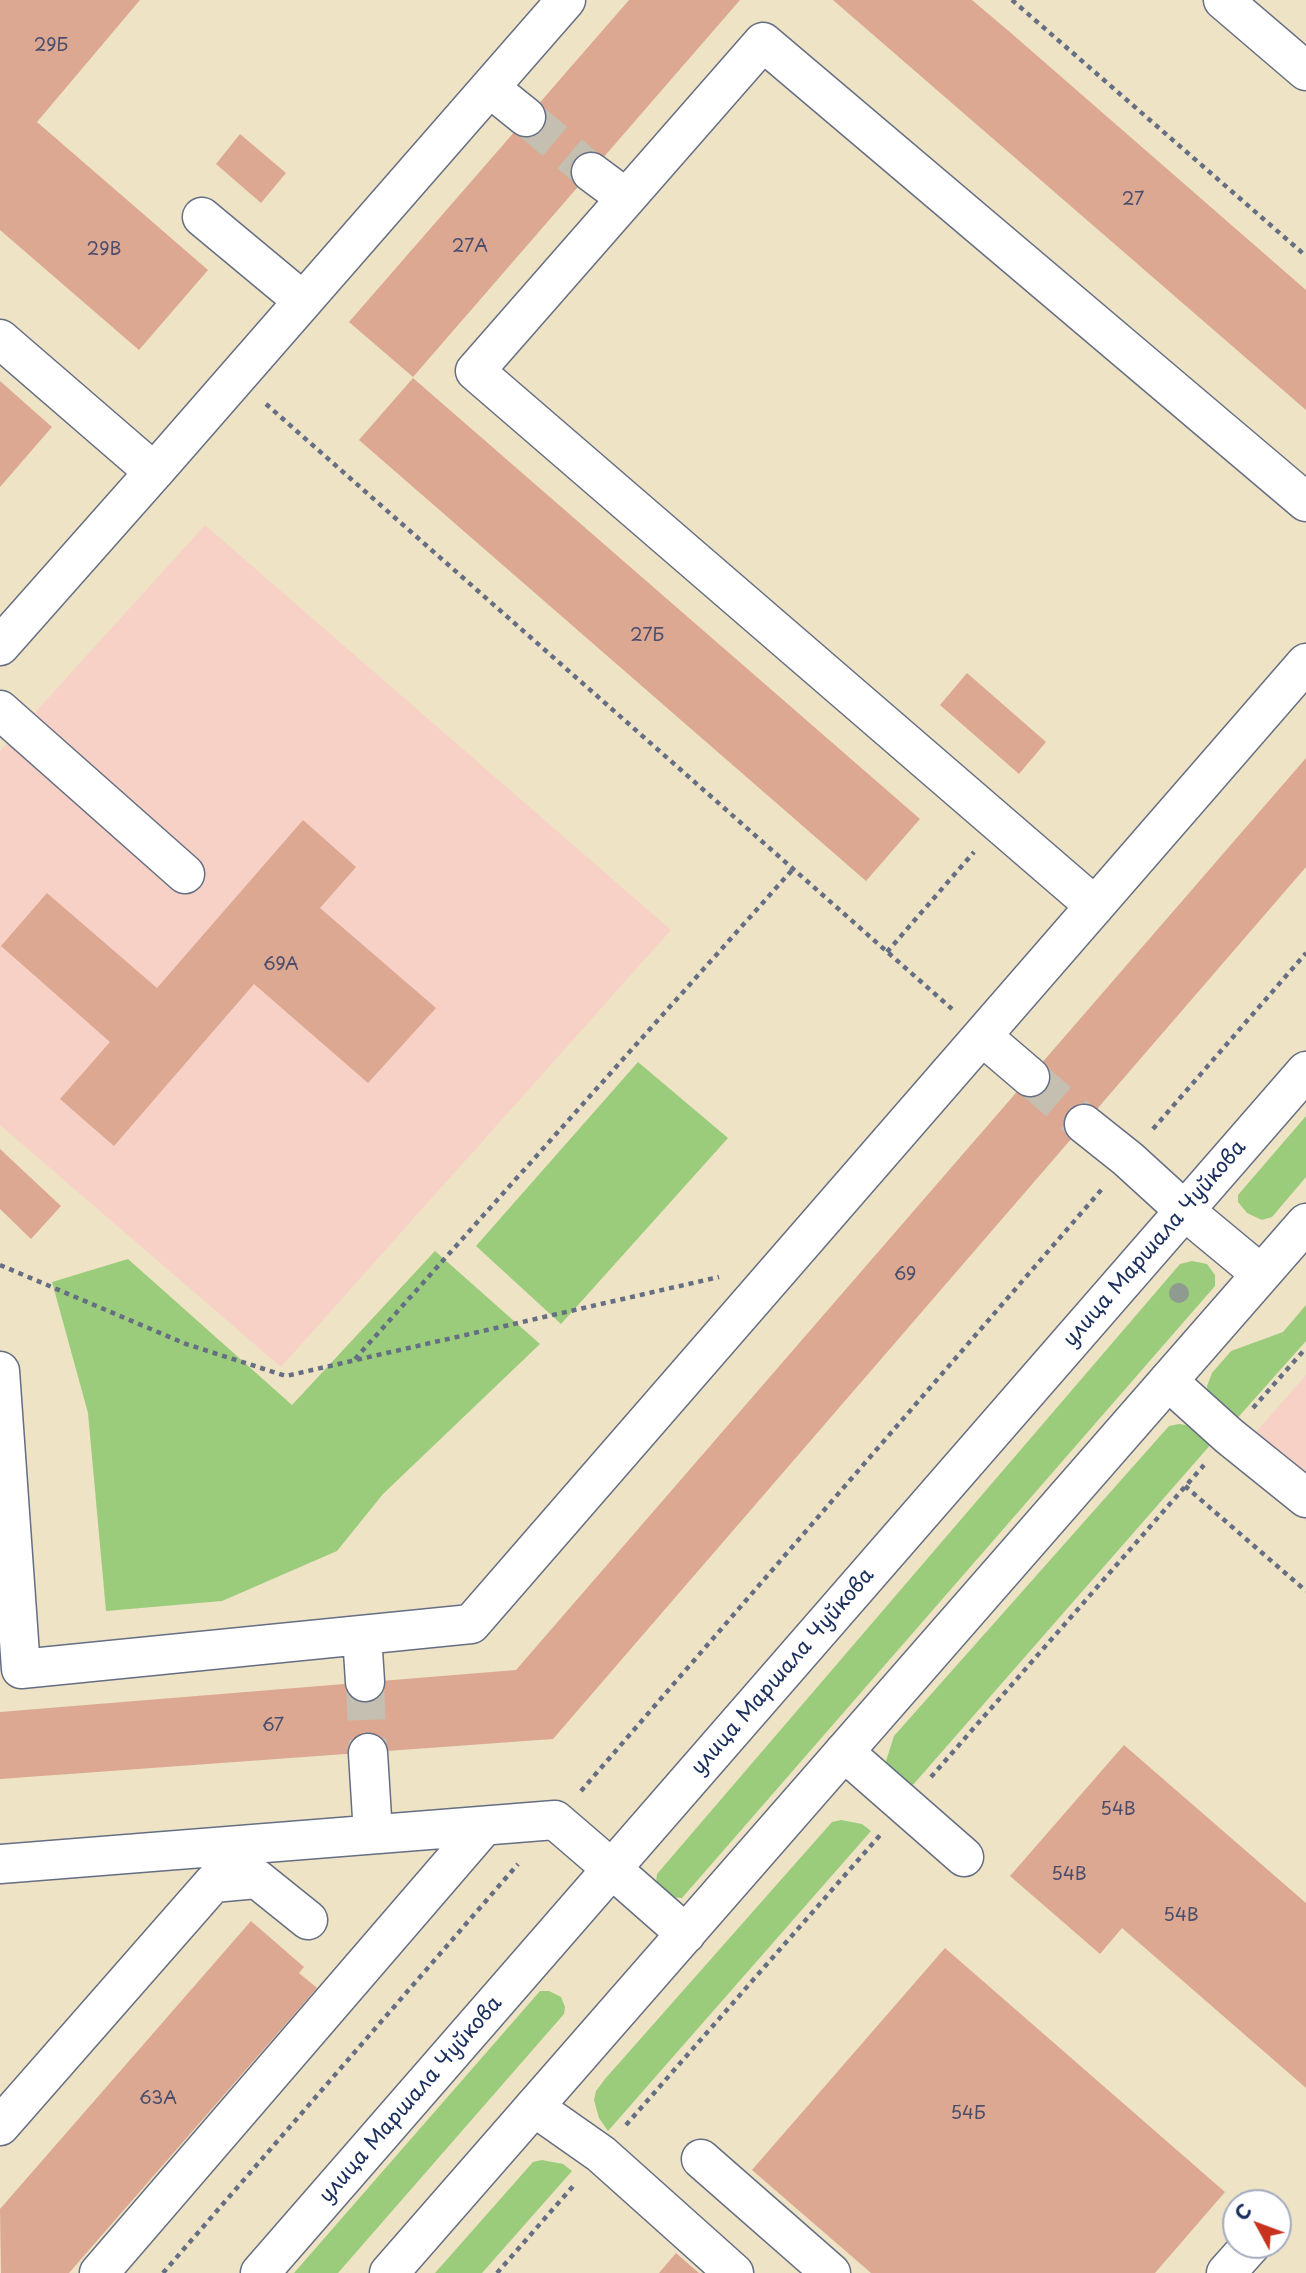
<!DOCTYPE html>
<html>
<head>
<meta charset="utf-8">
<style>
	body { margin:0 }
	#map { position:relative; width:1306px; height:2273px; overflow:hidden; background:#eee3c5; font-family:"Playpen Sans",sans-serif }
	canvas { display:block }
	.north { position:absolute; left:1222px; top:2189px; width:70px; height:70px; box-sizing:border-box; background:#fff; border:2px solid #a4acbf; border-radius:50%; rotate:311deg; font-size:19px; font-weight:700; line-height:28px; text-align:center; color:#1b2f5e }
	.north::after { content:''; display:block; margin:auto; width:24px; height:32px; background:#c8321e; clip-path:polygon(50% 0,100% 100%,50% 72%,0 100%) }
</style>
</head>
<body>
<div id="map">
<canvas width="1306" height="2273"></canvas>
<div class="north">С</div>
</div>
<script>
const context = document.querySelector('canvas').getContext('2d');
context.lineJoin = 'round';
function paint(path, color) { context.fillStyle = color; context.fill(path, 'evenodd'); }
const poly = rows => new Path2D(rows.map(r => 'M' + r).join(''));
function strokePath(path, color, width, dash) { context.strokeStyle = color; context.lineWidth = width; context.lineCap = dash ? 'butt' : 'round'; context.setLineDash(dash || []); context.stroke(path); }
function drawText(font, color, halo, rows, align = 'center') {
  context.font = font + ' "Playpen Sans",sans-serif'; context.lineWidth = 5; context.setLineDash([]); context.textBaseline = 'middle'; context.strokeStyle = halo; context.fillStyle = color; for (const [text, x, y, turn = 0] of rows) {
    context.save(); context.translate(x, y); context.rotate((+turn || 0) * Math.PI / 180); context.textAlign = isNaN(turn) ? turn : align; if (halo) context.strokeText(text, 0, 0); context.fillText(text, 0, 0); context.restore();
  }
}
paint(poly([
	[205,525,671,930,281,1367,0,1125,0,751],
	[1306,1375,1306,1521,1234,1459,1243,1447]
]), '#f7d1c6');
paint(poly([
	[638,1062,728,1138,561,1324,476,1246],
	[1306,1116,1306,1177,1272,1217,1262,1220,1247,1213,1238,1202,1238,1195],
	[435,1251,540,1344,383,1494,337,1551,222,1601,106,1611,88,1413,52,1282,128,1259,292,1405],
	[1192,1261,1207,1264,1215,1275,1215,1286,682,1898,670,1897,656,1883,657,1874,1180,1264],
	[1306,1305,1306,1341,1233,1423,1208,1394,1207,1386,1212,1373,1231,1351,1283,1332],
	[1179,1424,1193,1426,1212,1443,905,1794,890,1776,886,1761,894,1736,1169,1426],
	[841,1820,862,1824,871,1831,608,2131,599,2118,594,2100,596,2091,605,2079,832,1822],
	[540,1991,549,1991,561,1997,565,2007,564,2014,338,2273,294,2273],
	[542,2160,563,2164,572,2171,482,2273,435,2273,533,2162]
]), '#9bcc7b');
paint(poly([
	[0,0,140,0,37,122,208,270,139,350,0,230],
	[629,0,740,0,413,377,349,322],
	[833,0,972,0,1011,33,1306,290,1306,410],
	[240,134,286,173,261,203,216,164],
	[413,378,920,819,866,881,359,440],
	[0,381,52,427,0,487],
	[967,673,1046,742,1019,774,940,705],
	[1306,758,1306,867,553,1739,0,1779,0,1712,516,1670],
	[303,820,356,867,320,908,436,1008,368,1083,254,984,114,1146,60,1099,110,1042,1,946,47,893,157,988],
	[0,1149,61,1206,31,1239,0,1209],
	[1124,1745,1306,1903,1306,2088,1122,1928,1100,1954,1010,1876],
	[251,1921,304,1967,299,1973,317,1988,69,2273,1,2273,0,2209],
	[945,1948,1225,2192,1155,2273,871,2273,752,2170],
	[676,2253,699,2273,659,2273]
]), '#dca892');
strokePath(poly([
	[526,117,591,172],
	[1030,1077,1084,1124],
	[365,1682,368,1753]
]), '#c4bfb0', 38, [38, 19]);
const minor = poly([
	[1223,0,1306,71],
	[490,88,526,117],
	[591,172,626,198],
	[202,217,303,301],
	[0,339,154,472,0,646],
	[154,472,566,0],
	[0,710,185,874],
	[1095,906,475,371,763,42,1306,502],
	[982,1036,1030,1077],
	[1084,1124,1128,1159,1185,1211],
	[0,1371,21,1669,471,1624,1306,663],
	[1168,1381,1229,1436,1306,1498],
	[362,1635,365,1682],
	[844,1752,964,1857],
	[368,1753,373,1834],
	[0,1864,555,1820,612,1869],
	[534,2107,601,2154,734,2273],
	[0,2126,213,1883,257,1879,308,1920],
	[701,2159,831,2273],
	[99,2273,484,1826],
	[1226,2273,1251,2245]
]);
const major = poly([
	[1185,1211,1261,1274],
	[612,1869,686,1934],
	[260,2273,1306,1071],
	[389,2273,1306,1223]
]);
strokePath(minor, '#656e82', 41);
strokePath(major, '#656e82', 41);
strokePath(poly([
	[1012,0,1306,256],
	[266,404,952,1009],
	[887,952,974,852],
	[1153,1129,1306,953],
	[0,1265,186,1344,286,1376,719,1277],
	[355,1359,793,869],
	[1253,1408,1306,1348],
	[1185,1486,1306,1591],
	[931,1777,1204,1465],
	[581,1791,1102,1189],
	[626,2125,881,1834],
	[163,2273,518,1864],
	[497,2273,575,2184]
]), '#656e82', 4.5, [5, 5]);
strokePath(minor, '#fff', 38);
strokePath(major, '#fff', 38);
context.fillStyle = '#8f9a91';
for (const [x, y] of [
	[1179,1293]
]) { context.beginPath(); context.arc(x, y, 10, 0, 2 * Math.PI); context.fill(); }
drawText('18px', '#4b4d6b', null, [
	["29Б",51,46],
	["27",1133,200],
	["27А",470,247],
	["29В",104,250],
	["27Б",647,636],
	["69А",281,965],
	["69",905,1275],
	["67",273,1726],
	["54В",1118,1810],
	["54В",1069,1875],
	["54В",1181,1916],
	["63А",158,2099],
	["54Б",968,2114]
]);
drawText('21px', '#1b2f5e', '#fff', [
	["улица Маршала Чуйкова",1155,1244,-49],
	["улица Маршала Чуйкова",783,1672,-49],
	["улица Маршала Чуйкова",411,2100,-49]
]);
</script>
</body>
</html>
